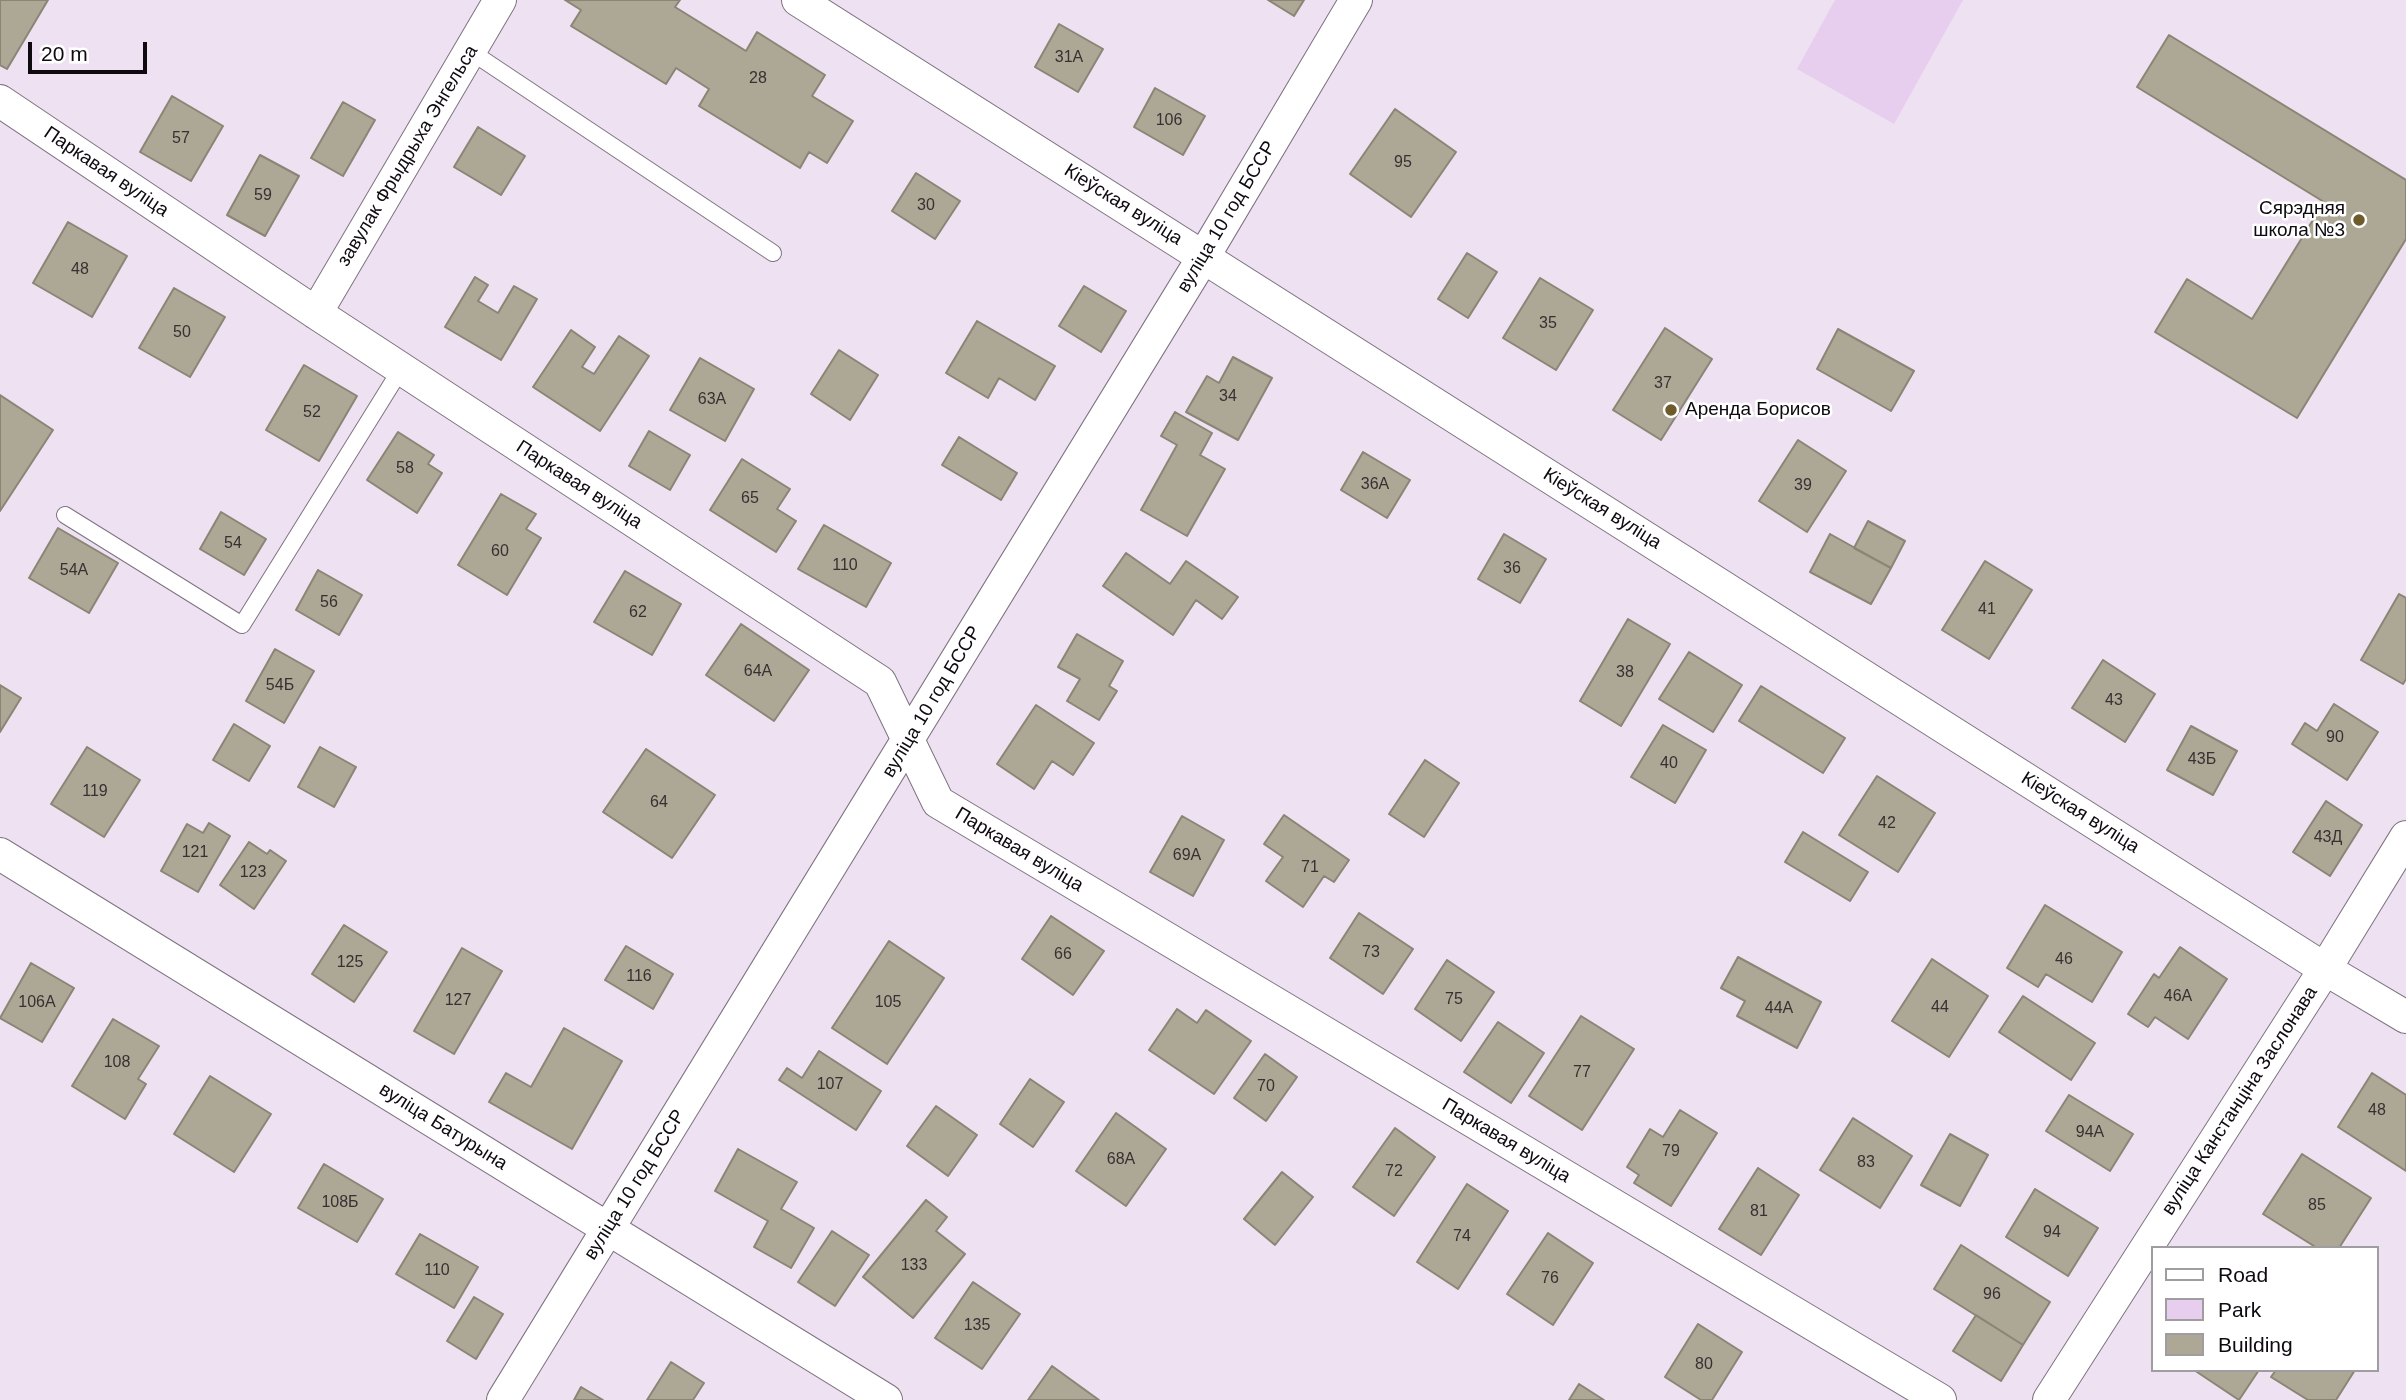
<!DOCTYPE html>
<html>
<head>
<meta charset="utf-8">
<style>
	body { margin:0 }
	#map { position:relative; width:2406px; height:1400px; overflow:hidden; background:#eee2f2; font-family:Arial,sans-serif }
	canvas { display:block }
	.legend { position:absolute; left:2151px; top:1246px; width:228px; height:126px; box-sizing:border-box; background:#fff; border:2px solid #9f9d9f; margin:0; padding:9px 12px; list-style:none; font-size:21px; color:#0e0a10 }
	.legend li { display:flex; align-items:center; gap:14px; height:35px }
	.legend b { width:35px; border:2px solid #9f9d9f }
	.scale { position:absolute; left:28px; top:42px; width:119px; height:32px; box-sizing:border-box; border:4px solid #0e0a10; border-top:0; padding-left:9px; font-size:21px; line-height:24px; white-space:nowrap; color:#0e0a10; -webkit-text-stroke:5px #fff; paint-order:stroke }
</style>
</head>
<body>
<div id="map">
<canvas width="2406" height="1400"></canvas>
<ul class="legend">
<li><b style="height:9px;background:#fff"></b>Road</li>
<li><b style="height:19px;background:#e7cdee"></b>Park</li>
<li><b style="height:19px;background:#ada796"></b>Building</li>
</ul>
<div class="scale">20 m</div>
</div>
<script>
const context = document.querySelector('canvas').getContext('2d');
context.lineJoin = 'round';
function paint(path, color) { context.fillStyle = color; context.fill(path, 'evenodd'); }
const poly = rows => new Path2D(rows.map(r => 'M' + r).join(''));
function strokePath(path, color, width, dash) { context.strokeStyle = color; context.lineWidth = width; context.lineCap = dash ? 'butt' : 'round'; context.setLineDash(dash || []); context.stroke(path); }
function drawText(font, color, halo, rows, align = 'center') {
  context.font = font + ' Arial,sans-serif'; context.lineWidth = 5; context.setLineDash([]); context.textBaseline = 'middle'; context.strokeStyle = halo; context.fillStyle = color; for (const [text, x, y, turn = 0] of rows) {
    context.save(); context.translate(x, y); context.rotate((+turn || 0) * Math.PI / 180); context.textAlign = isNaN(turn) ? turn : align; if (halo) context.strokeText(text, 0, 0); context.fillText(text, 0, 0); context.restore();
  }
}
paint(poly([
	[1835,0,1963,0,1894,124,1797,69]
]), '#e7cdee');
const building = poly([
	[0,0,48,0,7,69,0,65,0,0],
	[565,0,680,0,675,7,746,51,757,32,825,75,812,96,853,121,827,163,809,152,800,168,699,106,709,89,676,68,666,84,571,26,581,10,565,0],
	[1268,0,1304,0,1294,16,1268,0],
	[1059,24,1103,49,1078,92,1035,67,1059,24],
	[2169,35,2406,180,2406,239,2297,418,2155,332,2187,279,2252,319,2324,202,2137,87,2169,35],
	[1155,88,1205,116,1183,155,1134,127,1155,88],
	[172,96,223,126,191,181,140,152,172,96],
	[343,102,375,120,343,176,311,158,343,102],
	[1395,109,1456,152,1411,217,1350,174,1395,109],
	[478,127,525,156,501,195,454,167,478,127],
	[260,155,299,176,265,236,227,215,260,155],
	[916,173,960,201,935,239,892,211,916,173],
	[68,222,127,256,92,317,33,283,68,222],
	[1467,253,1497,272,1468,318,1438,299,1467,253],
	[475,277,488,285,478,301,498,313,514,286,537,299,501,360,445,327,475,277],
	[1540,278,1593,310,1556,370,1503,338,1540,278],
	[1084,286,1126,311,1101,352,1059,326,1084,286],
	[174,288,225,317,190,377,139,348,174,288],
	[977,321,1055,366,1035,400,999,378,988,398,946,373,977,321],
	[1665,328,1712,359,1661,440,1613,410,1665,328],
	[1838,329,1914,371,1891,411,1817,369,1838,329],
	[571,330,595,347,582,367,594,374,619,336,649,356,600,431,533,387,571,330],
	[839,350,878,375,850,420,811,394,839,350],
	[1233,357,1272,378,1238,440,1186,412,1207,376,1219,383,1233,357],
	[700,358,754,389,725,441,670,410,700,358],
	[304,365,357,396,319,461,266,430,304,365],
	[0,395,53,430,0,511,0,395],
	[1175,412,1212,433,1200,455,1225,469,1187,536,1141,510,1177,445,1161,436,1175,412],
	[649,431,690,455,670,490,629,466,649,431],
	[398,432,434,455,428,464,442,473,417,513,367,480,398,432],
	[959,437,1017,473,1001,500,942,465,959,437],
	[1798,440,1846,471,1807,532,1759,501,1798,440],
	[1363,452,1410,480,1387,518,1341,490,1363,452],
	[742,459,790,489,777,509,796,521,776,552,710,510,742,459],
	[501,494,536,514,526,529,541,538,507,595,458,565,501,494],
	[221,512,266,539,244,575,200,549,221,512],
	[1868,521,1905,541,1891,568,1854,548,1868,521],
	[824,525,891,563,866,607,798,569,824,525],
	[58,528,118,563,89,613,29,578,58,528],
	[1504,534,1546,559,1520,603,1478,579,1504,534],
	[1830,534,1891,568,1871,604,1810,572,1830,534],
	[1126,553,1170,584,1186,561,1238,597,1222,619,1196,600,1173,635,1103,586,1126,553],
	[1985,561,2032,590,1989,659,1942,630,1985,561],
	[318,570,362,595,339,635,296,610,318,570],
	[625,571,681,604,652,655,594,622,625,571],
	[2399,594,2406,598,2406,679,2403,684,2361,660,2399,594],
	[1628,619,1670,644,1621,726,1580,701,1628,619],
	[741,624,809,670,774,721,706,675,741,624],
	[1077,634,1123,661,1109,686,1117,691,1099,720,1067,701,1080,679,1058,667,1077,634],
	[275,649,314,671,284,723,246,701,275,649],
	[1689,652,1742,685,1713,732,1659,699,1689,652],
	[2103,660,2155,694,2125,742,2072,708,2103,660],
	[0,685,21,698,0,732,0,685],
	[1761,686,1845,738,1823,773,1739,721,1761,686],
	[2334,704,2378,732,2347,780,2292,744,2305,723,2317,731,2334,704],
	[1036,705,1094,743,1073,775,1052,761,1034,789,997,764,1036,705],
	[234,724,270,746,249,781,213,760,234,724],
	[1663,725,1706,750,1675,803,1631,777,1663,725],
	[2191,726,2237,751,2213,795,2167,770,2191,726],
	[87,747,140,780,104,837,51,804,87,747],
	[320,747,356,767,334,807,298,787,320,747],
	[646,749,715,795,672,858,603,812,646,749],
	[1425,760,1459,783,1424,837,1389,814,1425,760],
	[1877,776,1935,813,1898,872,1839,835,1877,776],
	[2326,801,2362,825,2330,876,2293,852,2326,801],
	[1284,815,1349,860,1334,882,1324,876,1303,907,1266,881,1283,857,1264,844,1284,815],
	[1182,816,1224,840,1193,896,1150,872,1182,816],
	[209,823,230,836,198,892,161,871,187,824,203,833,209,823],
	[1803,832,1868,872,1850,901,1785,862,1803,832],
	[249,842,267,854,270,850,286,861,254,909,220,885,249,842],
	[2045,905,2122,952,2092,1002,2046,974,2038,987,2007,968,2045,905],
	[1359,913,1413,949,1383,994,1330,958,1359,913],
	[1051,916,1104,951,1073,995,1022,959,1051,916],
	[344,925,387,952,354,1002,312,974,344,925],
	[889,941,944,978,887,1064,832,1028,889,941],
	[626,946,673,974,653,1009,605,980,626,946],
	[2180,947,2227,979,2188,1039,2155,1017,2148,1027,2128,1014,2154,974,2159,978,2180,947],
	[462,948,502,971,454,1054,414,1031,462,948],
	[1738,957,1821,1002,1797,1048,1737,1016,1745,1001,1721,988,1738,957],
	[1932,959,1988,996,1949,1057,1892,1021,1932,959],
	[1447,960,1494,992,1461,1041,1415,1009,1447,960],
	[31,963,74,988,42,1042,0,1018,31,963],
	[2023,996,2095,1043,2071,1080,1999,1032,2023,996],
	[1177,1009,1197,1023,1206,1010,1251,1041,1214,1094,1149,1050,1177,1009],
	[1581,1016,1634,1049,1582,1130,1529,1096,1581,1016],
	[113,1019,159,1046,138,1079,146,1084,125,1119,72,1086,113,1019],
	[1498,1022,1544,1053,1511,1103,1464,1072,1498,1022],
	[564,1028,622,1061,572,1149,489,1102,506,1073,531,1087,564,1028],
	[819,1051,881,1091,856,1130,779,1080,787,1068,802,1078,819,1051],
	[1265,1054,1297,1077,1266,1121,1234,1098,1265,1054],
	[2372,1073,2406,1095,2406,1171,2338,1127,2372,1073],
	[210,1076,271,1114,234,1172,174,1134,210,1076],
	[1030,1079,1064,1102,1033,1147,1000,1124,1030,1079],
	[2069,1095,2133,1134,2110,1171,2046,1131,2069,1095],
	[936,1106,977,1135,948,1176,907,1146,936,1106],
	[1680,1110,1717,1133,1671,1206,1634,1183,1639,1175,1627,1167,1650,1129,1663,1137,1680,1110],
	[1116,1113,1166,1149,1126,1206,1076,1171,1116,1113],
	[1853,1118,1912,1156,1880,1208,1820,1170,1853,1118],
	[1395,1128,1435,1157,1394,1216,1353,1187,1395,1128],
	[1950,1134,1988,1155,1960,1206,1921,1185,1950,1134],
	[738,1149,797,1182,781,1209,814,1228,791,1268,754,1247,768,1221,715,1191,738,1149],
	[2302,1154,2371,1198,2339,1248,2317,1248,2263,1214,2302,1154],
	[324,1164,383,1199,357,1242,298,1208,324,1164],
	[1758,1168,1799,1195,1761,1255,1719,1229,1758,1168],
	[1282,1172,1313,1197,1275,1245,1244,1219,1282,1172],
	[1467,1184,1508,1211,1458,1289,1417,1262,1467,1184],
	[2035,1189,2098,1228,2068,1276,2006,1237,2035,1189],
	[926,1200,947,1217,936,1231,965,1254,913,1318,863,1277,926,1200],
	[832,1231,869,1255,835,1306,798,1282,832,1231],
	[1548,1233,1593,1263,1553,1325,1507,1294,1548,1233],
	[420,1234,478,1267,454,1308,396,1274,420,1234],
	[1961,1245,2050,1302,2023,1345,1934,1289,1961,1245],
	[973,1282,1020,1314,982,1369,935,1338,973,1282],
	[474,1297,503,1314,476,1359,447,1341,474,1297],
	[1976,1315,2023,1345,2001,1381,1953,1351,1976,1315],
	[1698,1324,1742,1352,1712,1400,1701,1400,1665,1377,1698,1324],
	[671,1362,704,1383,693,1400,647,1400,671,1362],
	[1052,1366,1099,1400,1028,1400,1052,1366],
	[2194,1370,2259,1370,2239,1400,2194,1370],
	[2276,1370,2355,1370,2336,1400,2308,1400,2271,1377,2276,1370],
	[1579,1384,1604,1400,1569,1400,1579,1384],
	[581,1387,603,1400,574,1400,581,1387]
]);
paint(building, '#ada796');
strokePath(building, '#8b8575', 2);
const service = poly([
	[470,51,773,253],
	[65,515,242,625,401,369]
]);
const minor = poly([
	[798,0,2325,969,2406,1017],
	[0,101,316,313,880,682,938,802,1940,1400],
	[316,313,500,0],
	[0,854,886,1400],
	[503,1400,1204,256,1356,0],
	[2049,1400,2325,969,2406,837]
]);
strokePath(service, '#7e7381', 18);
strokePath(minor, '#7e7381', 34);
strokePath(service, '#fff', 16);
strokePath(minor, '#fff', 32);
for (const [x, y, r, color] of [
	[2359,220,7,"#6d5b29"],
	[1671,410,7,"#6d5b29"]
]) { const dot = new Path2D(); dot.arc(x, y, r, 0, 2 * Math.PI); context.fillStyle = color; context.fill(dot); strokePath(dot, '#fff', 2.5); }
drawText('16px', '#363132', null, [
	["31А",1069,58],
	["28",758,79],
	["106",1169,121],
	["57",181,139],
	["95",1403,163],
	["59",263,196],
	["30",926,206],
	["48",80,270],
	["35",1548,324],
	["50",182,333],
	["37",1663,384],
	["34",1228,397],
	["63А",712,400],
	["52",312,413],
	["58",405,469],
	["36А",1375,485],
	["39",1803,486],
	["65",750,499],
	["54",233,544],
	["60",500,552],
	["110",845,566],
	["36",1512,569],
	["54А",74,571],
	["56",329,603],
	["41",1987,610],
	["62",638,613],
	["64А",758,672],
	["38",1625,673],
	["54Б",280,686],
	["43",2114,701],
	["90",2335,738],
	["43Б",2202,760],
	["40",1669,764],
	["119",95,792],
	["64",659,803],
	["42",1887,824],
	["43Д",2328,838],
	["121",195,853],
	["69А",1187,856],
	["71",1310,868],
	["123",253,873],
	["73",1371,953],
	["66",1063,955],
	["46",2064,960],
	["125",350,963],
	["116",639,977],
	["46А",2178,997],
	["75",1454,1000],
	["127",458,1001],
	["106А",37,1003],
	["105",888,1003],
	["44",1940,1008],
	["44А",1779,1009],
	["108",117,1063],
	["77",1582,1073],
	["107",830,1085],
	["70",1266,1087],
	["48",2377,1111],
	["94А",2090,1133],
	["79",1671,1152],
	["68А",1121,1160],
	["83",1866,1163],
	["72",1394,1172],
	["108Б",340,1203],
	["85",2317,1206],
	["81",1759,1212],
	["94",2052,1233],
	["74",1462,1237],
	["133",914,1266],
	["110",437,1271],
	["76",1550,1279],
	["96",1992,1295],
	["135",977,1326],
	["80",1704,1365]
]);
drawText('19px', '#0e0a10', '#fff', [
	["завулак Фрыдрыха Энгельса",408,156,-59],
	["Паркавая вуліца",106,172,34],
	["Кіеўская вуліца",1123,205,32],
	["вуліца 10 год БССР",1227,217,-59],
	["Паркавая вуліца",579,485,33],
	["Кіеўская вуліца",1602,509,32],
	["вуліца 10 год БССР",932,702,-59],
	["Кіеўская вуліца",2080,813,32],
	["Паркавая вуліца",1019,850,31],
	["вуліца Канстанціна Заслонава",2240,1101,-57],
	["вуліца Батурына",443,1127,32],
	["Паркавая вуліца",1506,1141,31],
	["вуліца 10 год БССР",635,1185,-58]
]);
drawText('19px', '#0e0a10', '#fff', [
	["Сярэдняя",2345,209],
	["школа №3",2345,231],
	["Аренда Борисов",1685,410,"left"]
], 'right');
</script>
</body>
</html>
